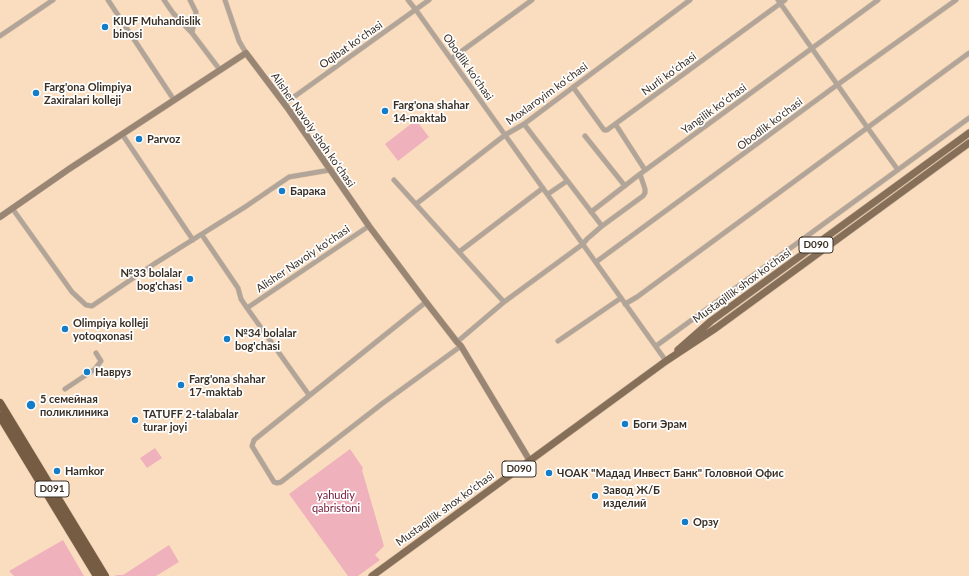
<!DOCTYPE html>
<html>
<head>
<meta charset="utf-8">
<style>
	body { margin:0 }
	canvas { display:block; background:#faddbf }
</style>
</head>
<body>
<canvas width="969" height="576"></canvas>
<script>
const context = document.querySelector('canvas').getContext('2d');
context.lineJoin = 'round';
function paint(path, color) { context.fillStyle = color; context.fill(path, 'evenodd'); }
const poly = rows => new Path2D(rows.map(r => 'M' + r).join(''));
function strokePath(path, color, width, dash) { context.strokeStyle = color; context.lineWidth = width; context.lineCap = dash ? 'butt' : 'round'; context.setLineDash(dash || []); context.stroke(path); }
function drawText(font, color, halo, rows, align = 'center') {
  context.font = font + ' Lato,sans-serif'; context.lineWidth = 3.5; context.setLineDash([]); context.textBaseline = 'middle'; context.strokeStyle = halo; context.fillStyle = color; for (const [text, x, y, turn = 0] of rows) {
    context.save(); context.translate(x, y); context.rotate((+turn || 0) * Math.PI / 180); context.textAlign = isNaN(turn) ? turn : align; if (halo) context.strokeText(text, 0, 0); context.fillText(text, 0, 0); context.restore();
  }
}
paint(poly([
	[416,120,429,137,398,161,385,144],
	[155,448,162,458,147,468,140,458],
	[350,449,363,468,362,470,384,546,375,555,380,560,358,576,348,576,289,494],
	[63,540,84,576,14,576,9,571],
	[169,545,179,562,156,576,114,576,117,575,123,575]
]), '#efb2bc');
const street = poly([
	[108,0,174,100],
	[164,0,173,13,192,33,220,70],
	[190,0,196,12,192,33],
	[225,0,239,41,246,53],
	[408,0,416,10,666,361],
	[778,0,867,127,898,170],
	[0,36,53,0],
	[451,59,532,0],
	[573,87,604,130,607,130,785,0],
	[284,104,429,0],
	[524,124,602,226],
	[616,125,645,170],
	[122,134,193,240],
	[585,136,625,186],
	[394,180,504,302],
	[548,194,567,181],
	[416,204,505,135,524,124,690,0],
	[12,208,72,292,86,305,92,306,154,264,245,207,289,177,330,170],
	[591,212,640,174],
	[202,235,238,288,241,299,247,308,309,395],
	[459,252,543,188],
	[596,262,837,85,956,0],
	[426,302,254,440,252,446,274,482,277,483,281,482,383,403,461,346],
	[625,304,637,297,969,53],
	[247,308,369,226],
	[558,341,621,298],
	[457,342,504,302,583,244,587,239,602,226,643,196,645,193,645,189,640,174,878,0],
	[656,346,969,118],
	[65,389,95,369,101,361,96,353]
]);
const secondary = poly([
	[0,217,69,169,246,53,289,110,369,226,426,302,457,342,461,346,530,461]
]);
const primary = poly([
	[678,350,711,321,969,133],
	[372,576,666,361,716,328,969,143]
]);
const highway = poly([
	[0,403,105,576],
	[0,416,97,576]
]);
strokePath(street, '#d4baa0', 5.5);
strokePath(secondary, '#d4baa0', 7);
strokePath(primary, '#d4baa0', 8);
strokePath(highway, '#d4baa0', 9);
strokePath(street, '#b1a498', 4.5);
strokePath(secondary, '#988573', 6);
strokePath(primary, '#856f59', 7);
strokePath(highway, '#765c42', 8);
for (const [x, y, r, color] of [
	[105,27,4,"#157cc7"],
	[36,93,4,"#157cc7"],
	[385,111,4,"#157cc7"],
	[139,139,4,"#157cc7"],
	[282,191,4,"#157cc7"],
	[190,279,4,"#157cc7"],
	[65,329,4,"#157cc7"],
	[227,339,4,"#157cc7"],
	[87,372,4,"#157cc7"],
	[181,385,4,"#157cc7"],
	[31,405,5,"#157cc7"],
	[135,420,4,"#157cc7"],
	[625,424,4,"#157cc7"],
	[57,471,4,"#157cc7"],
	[549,473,4,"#157cc7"],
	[595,496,4,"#157cc7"],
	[685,522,4,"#157cc7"]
]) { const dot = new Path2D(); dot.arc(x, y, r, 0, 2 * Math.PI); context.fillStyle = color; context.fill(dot); strokePath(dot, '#fff', 1.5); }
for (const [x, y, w] of [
	[816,245,34],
	[519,469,34],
	[52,489,34]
]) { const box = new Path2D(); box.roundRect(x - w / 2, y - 8, w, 16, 3); context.fillStyle = '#fff'; context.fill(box); strokePath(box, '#3a2f24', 1); }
drawText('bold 10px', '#3a2f24', null, [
	["D090",816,245],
	["D090",519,469],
	["D091",52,489]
]);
drawText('bold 11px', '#3a2f24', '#fff', [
	["KIUF Muhandislik",113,21],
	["binosi",113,34],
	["Farg'ona Olimpiya",44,87],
	["Zaxiralari kolleji",44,100],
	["Farg'ona shahar",393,105],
	["14-maktab",393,118],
	["Parvoz",147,139],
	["Барака",290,191],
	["№33 bolalar",182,273,"right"],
	["bog'chasi",182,286,"right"],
	["Olimpiya kolleji",73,323],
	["yotoqxonasi",73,336],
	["№34 bolalar",235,333],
	["bog'chasi",235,346],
	["Навруз",95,372],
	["Farg'ona shahar",189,379],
	["17-maktab",189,392],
	["5 семейная",40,399],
	["поликлиника",40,412],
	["TATUFF 2-talabalar",143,414],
	["turar joyi",143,427],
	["Боги Эрам",633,424],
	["Hamkor",65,471],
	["ЧОАК \"Мадад Инвест Банк\" Головной Офис",557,473],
	["Завод Ж/Б",603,490],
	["изделий",603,503],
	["Орзу",693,522]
], 'left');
drawText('11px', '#3a2f24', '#fff', [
	["Oqibat koʻchasi",351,45,-35],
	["Obodlik ko'chasi",468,67,55],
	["Nurli koʻchasi",669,74,-36],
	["Moxlaroyim koʻchasi",547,94,-36],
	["Yangilik koʻchasi",714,109,-36],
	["Obodlik ko'chasi",770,124,-37],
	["Alisher Navoiy shoh koʻchasi",313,130,55],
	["Alisher Navoiy ko'chasi",303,259,-34],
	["Mustaqillik shox ko'chasi",742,286,-36],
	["Mustaqillik shox ko'chasi",445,509,-36]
]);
drawText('11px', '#751735', '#fff', [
	["yahudiy",336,495],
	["qabristoni",336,508]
]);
</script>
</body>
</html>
